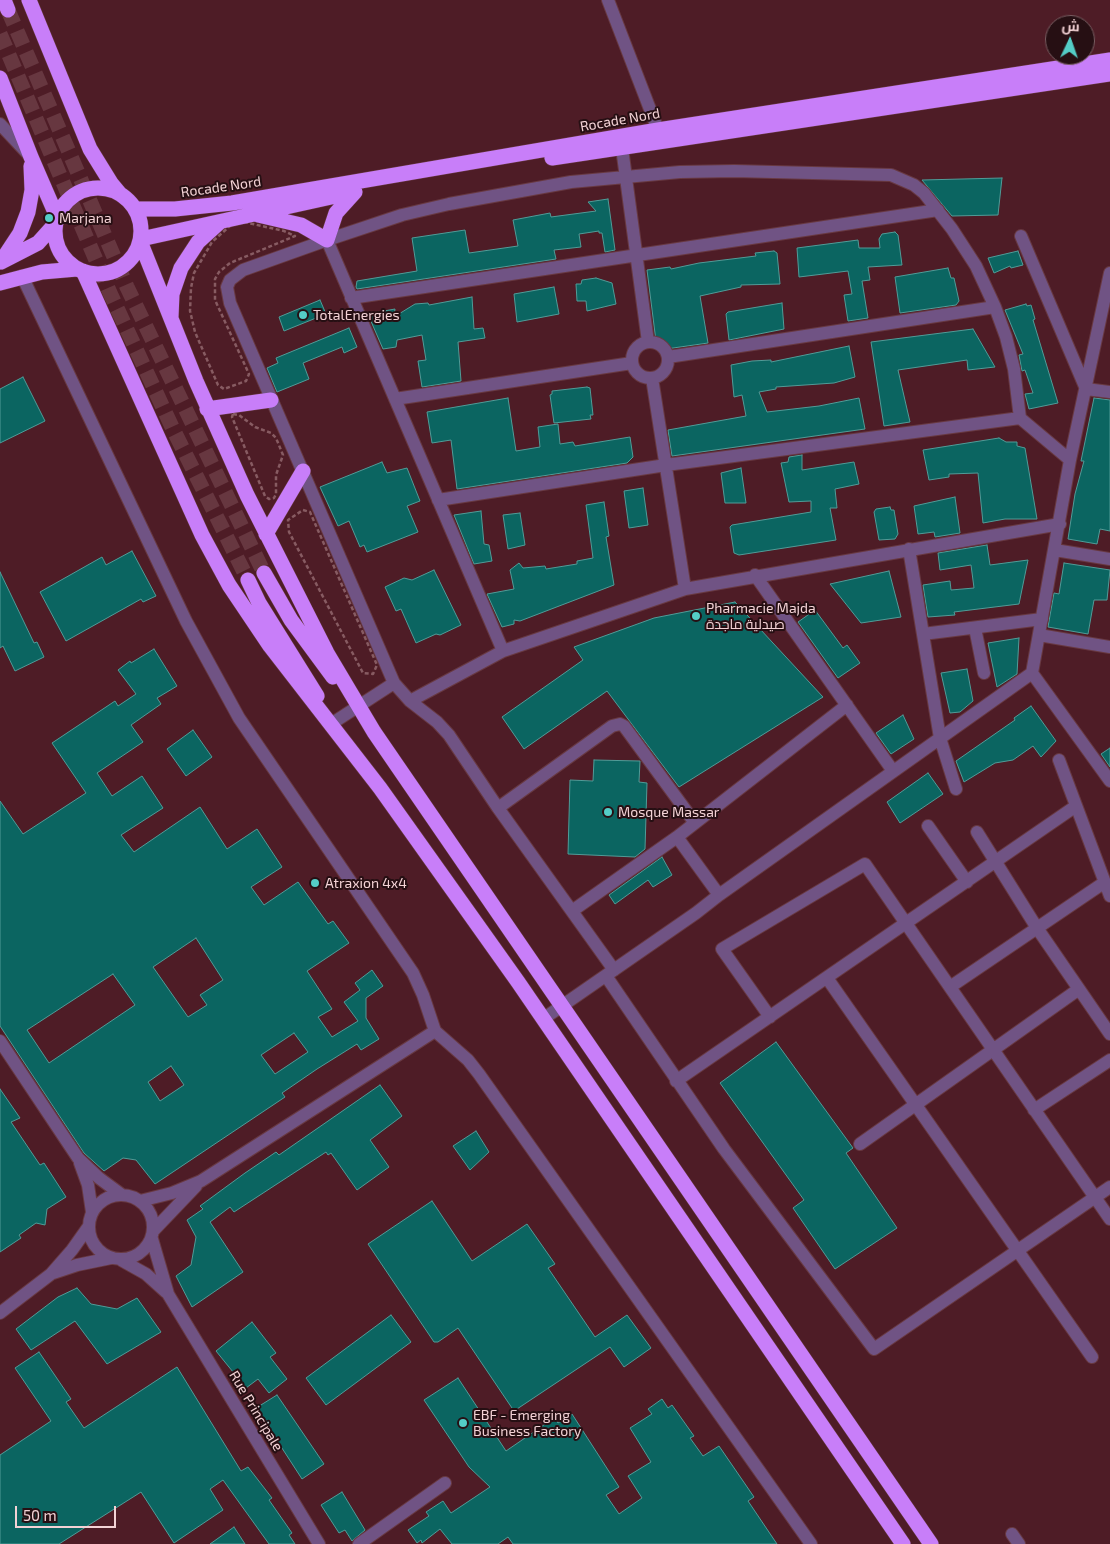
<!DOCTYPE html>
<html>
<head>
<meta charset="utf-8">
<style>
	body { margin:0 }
	#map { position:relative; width:1110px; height:1544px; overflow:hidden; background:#4e1c26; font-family:"Exo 2",Cairo,sans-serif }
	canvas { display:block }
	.north { position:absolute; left:1045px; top:15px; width:50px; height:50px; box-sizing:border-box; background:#260f13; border:1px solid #785d61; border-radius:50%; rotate:3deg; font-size:14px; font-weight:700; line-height:20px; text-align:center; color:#f3d2d5 }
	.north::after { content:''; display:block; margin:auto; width:18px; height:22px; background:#54cdc7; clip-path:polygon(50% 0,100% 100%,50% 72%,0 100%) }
	.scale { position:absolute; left:15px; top:1506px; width:101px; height:22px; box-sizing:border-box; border:2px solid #f3d2d5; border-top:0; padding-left:6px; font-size:15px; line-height:18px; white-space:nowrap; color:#f3d2d5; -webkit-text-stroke:4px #260f13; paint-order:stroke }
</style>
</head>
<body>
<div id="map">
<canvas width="1110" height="1544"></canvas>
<div class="north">ش</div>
<div class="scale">50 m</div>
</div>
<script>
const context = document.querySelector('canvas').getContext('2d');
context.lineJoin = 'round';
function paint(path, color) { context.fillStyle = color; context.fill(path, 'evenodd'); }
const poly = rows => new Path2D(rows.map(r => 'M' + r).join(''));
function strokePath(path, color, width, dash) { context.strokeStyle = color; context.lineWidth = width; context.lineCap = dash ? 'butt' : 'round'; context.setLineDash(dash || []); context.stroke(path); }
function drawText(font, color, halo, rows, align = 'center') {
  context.font = font + ' "Exo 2",Cairo,sans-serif'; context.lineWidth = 4; context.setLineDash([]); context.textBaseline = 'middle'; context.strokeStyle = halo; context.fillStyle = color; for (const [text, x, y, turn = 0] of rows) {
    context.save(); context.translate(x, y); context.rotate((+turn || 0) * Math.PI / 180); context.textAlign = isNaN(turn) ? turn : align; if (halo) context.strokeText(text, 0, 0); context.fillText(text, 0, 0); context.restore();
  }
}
const building = poly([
	[1002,178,998,215,952,216,922,180,1002,178],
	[608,199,615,250,605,252,602,233,599,233,599,231,579,234,581,247,554,250,556,259,357,289,356,287,357,281,417,271,412,238,465,230,469,253,518,246,513,220,550,213,551,217,596,211,588,202,608,199],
	[895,232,898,235,902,265,868,267,870,280,862,281,868,318,848,321,844,295,852,294,848,271,799,277,797,248,858,240,859,248,880,248,879,239,882,234,895,232],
	[774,251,777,253,780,284,741,285,741,287,700,296,708,343,666,349,656,341,647,270,670,267,671,269,699,263,756,256,755,253,774,251],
	[1018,251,1023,265,1011,268,1010,266,994,273,988,258,1018,251],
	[948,268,951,278,954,278,959,301,956,305,900,313,895,277,948,268],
	[596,278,612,283,616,304,587,311,586,301,577,301,576,284,581,284,582,280,596,278],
	[554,287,559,314,517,322,514,294,554,287],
	[472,297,474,329,483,328,485,338,458,342,461,381,422,387,418,361,426,360,422,335,397,340,396,347,383,349,370,319,373,313,395,309,394,317,415,304,428,303,429,305,472,297],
	[320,300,326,314,284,331,279,317,320,300],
	[782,303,784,329,729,340,726,314,728,312,782,303],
	[1026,304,1027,306,1031,305,1035,319,1033,320,1058,403,1029,409,1025,394,1033,393,1025,370,1022,371,1019,355,1023,354,1005,310,1026,304],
	[349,328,357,347,344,353,342,347,303,363,309,379,277,392,267,368,278,363,276,358,349,328],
	[973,329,995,367,968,370,967,360,898,370,910,422,884,426,871,342,973,329],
	[849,346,855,377,834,383,776,387,776,389,759,392,767,412,819,406,859,398,865,429,672,456,668,430,746,416,742,395,734,397,731,365,752,361,771,360,771,362,849,346],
	[23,377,45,421,0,443,0,389,23,377],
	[587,387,590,388,593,415,590,415,591,419,554,423,550,395,552,394,552,391,587,387],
	[508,398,516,451,540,447,538,427,558,424,560,444,573,442,575,446,630,437,633,457,627,463,457,489,451,440,432,443,427,412,508,398],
	[1094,398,1110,400,1110,531,1100,529,1097,544,1068,539,1075,494,1084,461,1081,461,1094,398],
	[999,438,1006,442,1017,442,1017,446,1025,448,1037,519,1005,519,983,523,978,473,949,474,949,477,929,480,923,450,999,438],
	[802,455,802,470,854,462,859,484,835,489,837,508,830,508,836,540,739,555,734,553,730,527,732,525,811,512,811,501,789,502,781,463,788,462,789,457,802,455],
	[382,462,387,473,407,468,420,501,407,506,418,532,367,552,364,545,360,547,349,521,338,526,320,487,382,462],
	[741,468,746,503,725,503,721,473,741,468],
	[643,488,648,525,629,528,624,491,643,488],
	[955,497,960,533,935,537,934,532,918,534,914,506,955,497],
	[604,502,609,536,606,537,614,585,520,621,514,620,514,624,502,627,487,594,514,589,510,570,519,563,523,568,545,566,546,569,577,564,577,561,593,558,586,505,604,502],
	[890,507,891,510,894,510,898,534,895,539,879,540,874,512,876,509,890,507],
	[481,511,484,544,489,545,492,561,474,564,454,515,481,511],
	[520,513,525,545,508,549,503,515,520,513],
	[987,545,990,565,1028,560,1019,604,954,612,955,615,928,617,923,585,950,581,951,590,974,588,971,565,940,570,938,553,987,545],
	[132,551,156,596,143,602,141,599,66,641,40,592,102,557,106,565,132,551],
	[1064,563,1110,570,1107,600,1094,600,1088,634,1048,627,1054,593,1059,594,1064,563],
	[434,570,461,625,440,635,436,634,416,643,401,609,396,611,385,587,404,578,412,580,434,570],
	[889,571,901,617,861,623,830,584,889,571],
	[0,572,34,643,37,642,44,657,15,671,3,646,0,648,0,572],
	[735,602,823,697,679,787,607,691,524,749,502,717,583,660,574,647,654,618,735,602],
	[815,610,843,648,847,645,860,663,838,678,798,622,815,610],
	[1019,638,1017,674,997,687,988,643,1019,638],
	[154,649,177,686,157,698,161,704,131,725,143,742,97,773,112,796,142,776,163,808,121,835,134,852,200,807,227,849,257,829,282,867,251,887,264,905,298,882,328,924,333,921,349,943,307,971,332,1009,318,1017,332,1037,358,1021,344,1002,360,990,355,983,372,970,383,986,366,998,366,1018,379,1039,361,1050,357,1044,317,1069,282,1093,285,1097,155,1184,136,1160,123,1158,104,1171,84,1153,0,1026,0,801,23,834,86,793,52,743,115,701,118,706,136,694,118,670,130,661,131,663,154,649],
	[196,938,223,980,200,995,207,1005,188,1017,153,967,196,938],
	[113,974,135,1005,49,1063,27,1030,113,974],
	[294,1033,308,1052,275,1074,261,1055,294,1033],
	[171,1066,184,1085,160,1101,148,1082,171,1066],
	[967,669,973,701,960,712,950,713,941,673,967,669],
	[1031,706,1056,741,1041,757,1033,746,1013,760,995,763,964,782,956,761,1015,720,1014,718,1031,706],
	[903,715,914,739,891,754,876,733,903,715],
	[193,730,212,757,186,776,167,749,193,730],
	[1110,748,1110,767,1101,754,1110,748],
	[594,760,640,761,639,782,647,783,645,849,635,857,568,854,570,780,593,781,594,760],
	[928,773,943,794,900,823,887,802,928,773],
	[662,857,672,875,653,887,648,880,615,904,609,895,662,857],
	[776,1042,853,1148,846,1153,897,1228,835,1269,793,1208,804,1200,720,1083,776,1042],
	[380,1085,402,1116,370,1140,389,1167,357,1190,331,1153,328,1155,326,1152,234,1212,230,1207,210,1222,243,1272,192,1307,176,1276,191,1265,196,1237,187,1220,203,1209,200,1206,245,1173,276,1152,279,1155,380,1085],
	[0,1089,20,1118,11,1122,40,1165,44,1163,66,1197,47,1209,45,1225,36,1223,19,1235,21,1238,0,1252,0,1089],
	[476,1131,489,1152,470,1170,453,1146,476,1131],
	[432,1201,472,1261,527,1224,555,1264,548,1268,595,1337,627,1315,651,1348,624,1367,610,1347,514,1411,458,1328,438,1342,434,1342,368,1244,432,1201],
	[77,1288,91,1304,117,1309,137,1298,161,1332,107,1364,75,1321,31,1350,16,1329,58,1297,77,1288],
	[391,1315,411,1342,326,1405,306,1378,391,1315],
	[252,1322,276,1353,270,1357,287,1379,269,1393,258,1379,246,1388,216,1351,252,1322],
	[39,1352,71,1399,66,1402,84,1428,177,1367,241,1471,248,1467,272,1498,269,1500,292,1533,289,1535,295,1544,269,1544,223,1480,210,1489,223,1510,174,1543,141,1492,59,1544,0,1544,0,1455,51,1421,15,1368,39,1352],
	[458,1378,506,1451,554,1418,558,1423,572,1414,619,1487,606,1495,619,1514,642,1498,628,1476,651,1462,630,1428,652,1414,648,1409,662,1399,668,1408,672,1405,694,1436,690,1438,703,1456,719,1446,754,1497,748,1501,777,1544,513,1544,508,1537,498,1544,452,1544,440,1529,422,1543,421,1540,417,1543,408,1530,429,1516,426,1512,443,1501,451,1513,490,1487,469,1467,424,1400,458,1378],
	[277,1395,324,1464,302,1479,256,1408,277,1395],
	[342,1492,365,1530,352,1541,345,1530,339,1533,321,1505,342,1492],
	[234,1527,245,1544,210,1544,234,1527]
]);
paint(building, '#0b6561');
strokePath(building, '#509c98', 1);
strokePath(poly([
	[8,10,127,287,264,573],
	[0,34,110,293,172,427,248,580]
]), '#673740', 15, [15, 8]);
const minor = poly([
	[608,0,658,130],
	[0,124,29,155],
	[622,148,648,342],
	[1021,236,1086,389,1110,392],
	[327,240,503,651],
	[22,276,186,621,239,718,413,973,423,995,435,1031,468,1060,479,1074,811,1544],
	[351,298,938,210],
	'632 360a18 18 0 1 1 36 0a18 18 0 1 1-36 0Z',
	[668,357,995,307],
	[652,378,685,589],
	[395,399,632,363],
	[438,500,666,465,1020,418,1070,460],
	[909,549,940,738,956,789],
	[1055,550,1110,559],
	[755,575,893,771],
	[975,628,984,673],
	[923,634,1042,619],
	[1039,635,1110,647],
	[1032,673,1110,781],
	[410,701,503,651,685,589,1060,524],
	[331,724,394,683],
	[1059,760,1110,896],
	[498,808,612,726,620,724,624,726,695,823],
	[928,826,967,882],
	[977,832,1037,928,1110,1034],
	[677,837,719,895],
	[572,911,677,837,847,705],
	[614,970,498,808,449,735,437,722,410,701,394,683,230,303,227,287,230,280,243,270,327,240,402,215,449,204,571,182,680,172,734,171,891,175,914,185,924,193,952,229,976,266,995,307,1006,337,1014,369,1020,418],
	[606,976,724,1149,874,1349,1110,1187],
	[827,978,1092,1357],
	[950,987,1105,882],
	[770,1017,722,949,865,864,1110,1219],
	[543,1019,696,913,719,895,1032,673,1070,460,1110,273],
	[0,1041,78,1158,99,1178,122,1195],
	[676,1081,1076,806],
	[1034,1110,1110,1060],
	[860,1144,1079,989],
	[80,1163,88,1185,92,1212],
	'89 1227a32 32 0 1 1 64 0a32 32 0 1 1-64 0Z',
	[140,1201,172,1193,201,1181,435,1031],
	[154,1230,196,1186],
	[152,1239,168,1294,319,1544],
	[121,1260,146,1274,166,1292],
	[53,1273,77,1265,111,1258],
	[0,1313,51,1274,72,1250,89,1226],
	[1012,1534,1019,1544],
	[359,1544,445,1483]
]);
const highway = poly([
	[4,0,8,10],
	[29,0,90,149,111,183,121,195],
	[0,78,31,157,57,217],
	[552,158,1110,74],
	'55 231a43 43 0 1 1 86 0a43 43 0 1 1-86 0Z',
	[135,209,175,209,232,203,658,130,1110,60],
	[258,215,301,225,327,240,336,213,355,192],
	[141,239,354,192],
	[140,241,196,381,247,495,327,653,374,732,931,1544],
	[1,262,20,233,28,212,32,190,31,166],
	[1,262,38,243,56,223],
	[83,271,202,535,229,585,270,646,380,788,518,982,903,1544],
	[0,283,42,272,77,269],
	[171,317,172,294,181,268,198,242,220,222],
	[207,409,271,400],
	[266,534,303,471],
	[264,573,291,620,333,677],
	[248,580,259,603,317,696]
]);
strokePath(minor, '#683942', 14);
strokePath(highway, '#683942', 16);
strokePath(poly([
	[244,222,284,231,295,236,230,263,219,272,215,279,215,300,249,374,246,381,224,389,218,385,195,332,190,311,191,288,194,273,212,242,231,225,244,222],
	[233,414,239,415,255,427,271,433,276,438,283,455,276,475,276,494,274,498,269,499,265,496,232,417,233,414],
	[303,510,310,512,377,665,373,674,363,673,289,532,288,520,303,510]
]), '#875b62', 2.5, [4, 2.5]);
strokePath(minor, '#705384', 12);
strokePath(highway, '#c87ef9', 15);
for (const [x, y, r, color] of [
	[49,218,5,"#54cdc7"],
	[303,315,5,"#54cdc7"],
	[696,616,5,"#54cdc7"],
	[608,812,5,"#54cdc7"],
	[315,883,5,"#54cdc7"],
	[463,1423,5,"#54cdc7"]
]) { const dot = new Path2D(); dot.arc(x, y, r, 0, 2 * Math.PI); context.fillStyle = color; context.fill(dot); strokePath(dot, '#260f13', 2); }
drawText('14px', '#f3d2d5', '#260f13', [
	["Rocade Nord",620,120,-10],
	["Rocade Nord",221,187,-8],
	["Rue Principale",256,1411,59]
]);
drawText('14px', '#f3d2d5', '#260f13', [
	["Marjana",59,218],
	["TotalEnergies",313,315],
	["Pharmacie Majda",706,608],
	["صيدلية ماجدة",706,624],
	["Mosque Massar",618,812],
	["Atraxion 4x4",325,883],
	["EBF - Emerging",473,1415],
	["Business Factory",473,1431]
], 'left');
</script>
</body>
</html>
